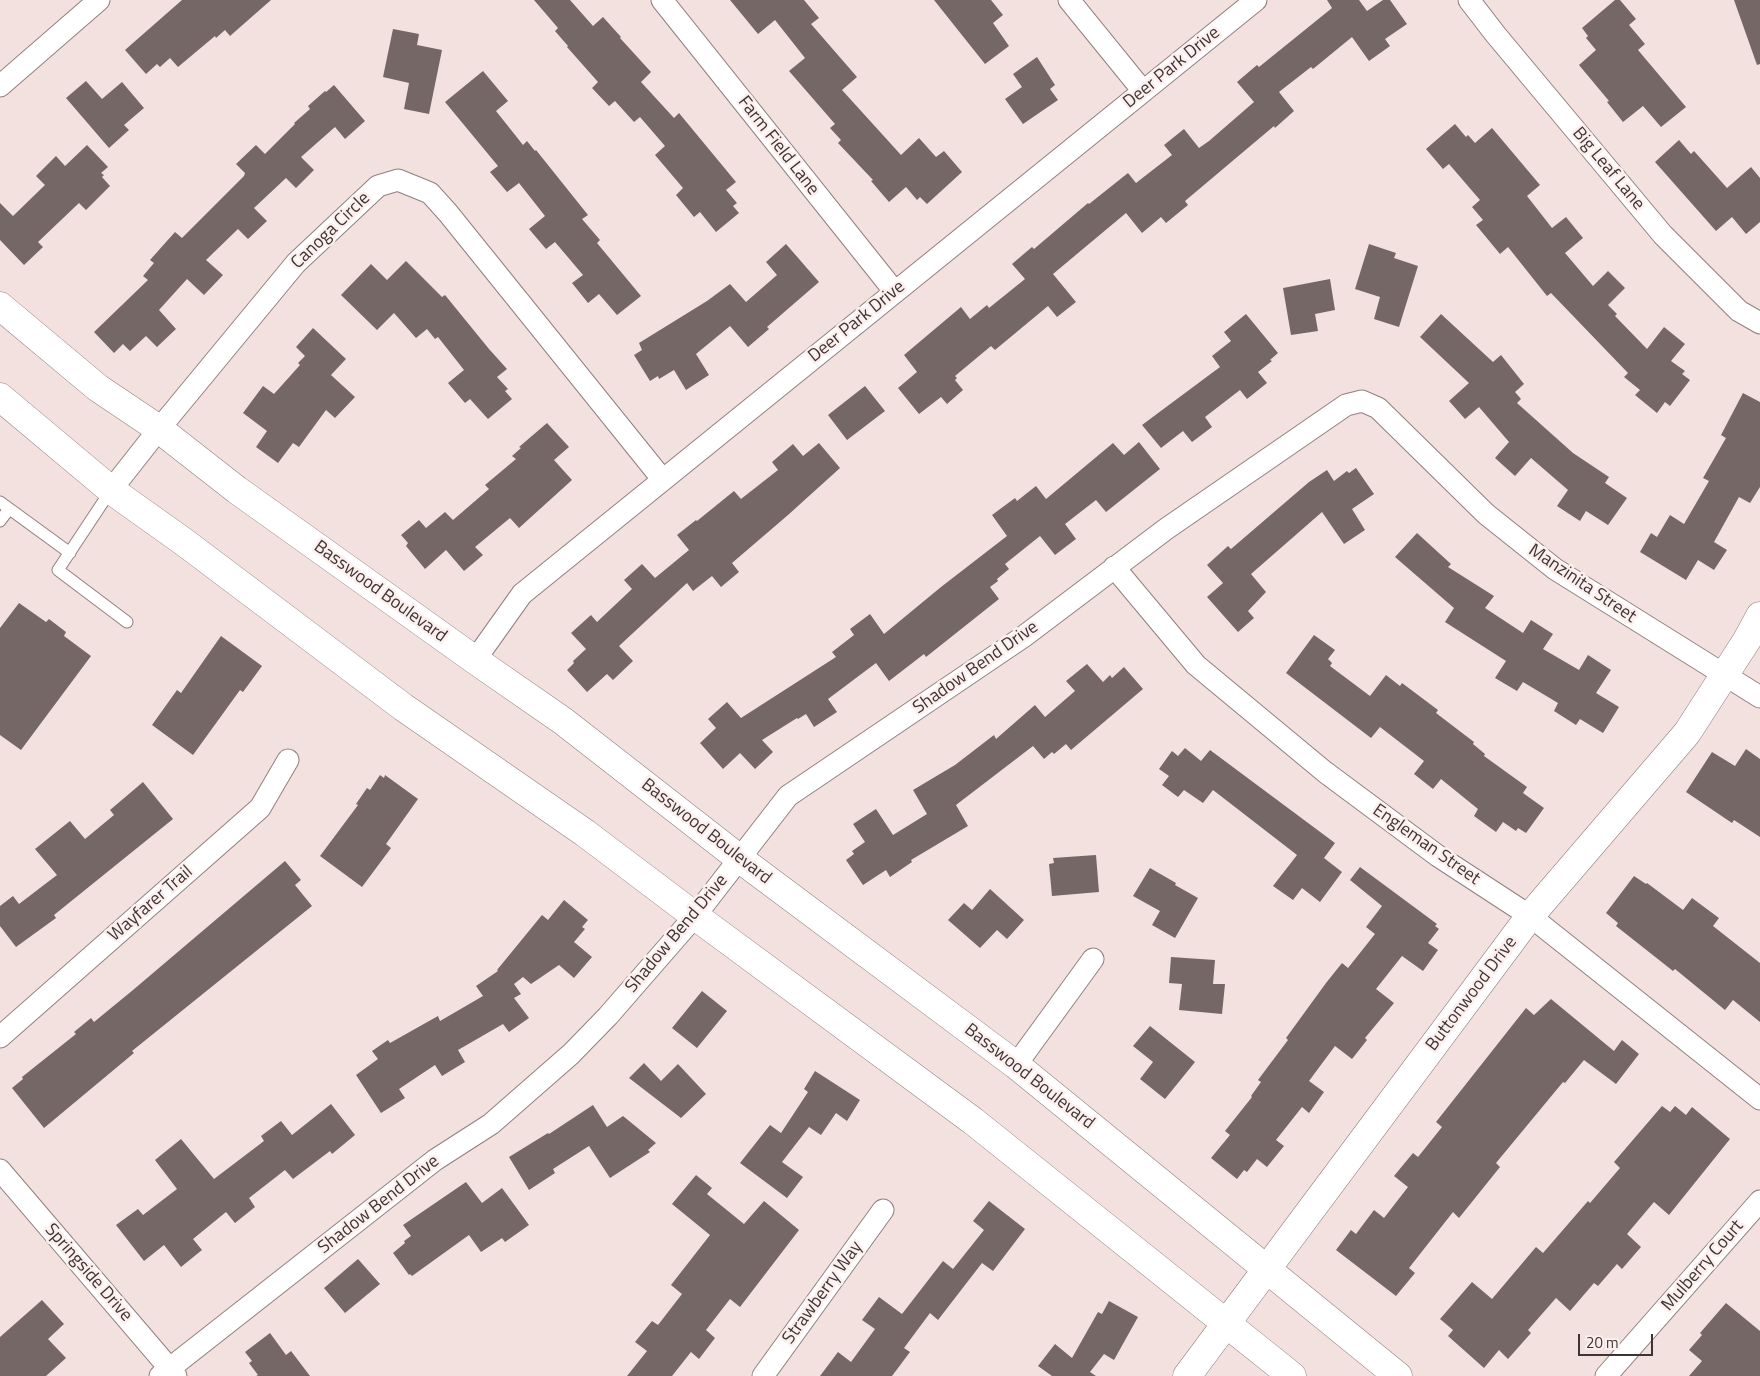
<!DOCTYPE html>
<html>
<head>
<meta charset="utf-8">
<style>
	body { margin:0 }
	#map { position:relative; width:1760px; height:1376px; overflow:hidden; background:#f2e1df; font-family:"Titillium Web",sans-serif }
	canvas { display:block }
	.scale { position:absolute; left:1578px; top:1334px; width:75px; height:22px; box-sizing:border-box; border:2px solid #3b3534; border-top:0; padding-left:6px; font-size:15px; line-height:18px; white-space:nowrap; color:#3b3534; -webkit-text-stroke:4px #fdefee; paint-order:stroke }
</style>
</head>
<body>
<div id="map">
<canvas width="1760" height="1376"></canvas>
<div class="scale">20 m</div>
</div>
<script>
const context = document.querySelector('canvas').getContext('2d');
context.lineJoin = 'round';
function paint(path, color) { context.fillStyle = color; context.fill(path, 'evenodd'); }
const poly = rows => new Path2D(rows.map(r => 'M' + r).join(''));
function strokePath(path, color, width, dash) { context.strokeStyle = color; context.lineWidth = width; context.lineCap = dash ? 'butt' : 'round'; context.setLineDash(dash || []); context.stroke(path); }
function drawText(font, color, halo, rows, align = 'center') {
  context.font = font + ' "Titillium Web",sans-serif'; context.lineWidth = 5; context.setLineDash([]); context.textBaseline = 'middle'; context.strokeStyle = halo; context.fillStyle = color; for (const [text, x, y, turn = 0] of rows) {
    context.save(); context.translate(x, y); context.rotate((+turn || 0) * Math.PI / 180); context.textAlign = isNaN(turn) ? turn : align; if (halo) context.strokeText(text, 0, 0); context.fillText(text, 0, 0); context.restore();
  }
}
paint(poly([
	[182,0,271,0,230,36,225,30,216,38,215,36,178,67,170,58,160,67,157,64,146,74,125,50],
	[534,0,570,0,593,26,603,17,621,37,620,38,651,72,641,82,674,118,679,113,736,182,726,190,737,203,733,206,739,213,716,232,700,212,694,217,676,195,683,188,655,155,665,146,640,117,634,122,615,101,609,106,592,88,598,82,567,47,568,46,555,31,558,28],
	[730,0,804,0,819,18,811,24,857,77,842,90,901,155,919,138,936,157,944,151,962,172,927,204,920,197,917,200,906,187,889,202,871,181,873,180,838,143,841,140,830,128,835,124,789,71,805,58,775,20,758,34],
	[934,0,991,0,1003,15,993,23,1009,46,985,64],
	[1327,0,1359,0,1367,11,1383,0,1390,0,1407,24,1385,39,1390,46,1369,61,1352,37,1313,69,1311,67,1279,92,1294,111,1275,128,1274,126,1185,201,1188,205,1166,223,1161,217,1142,233,1126,213,1053,274,1076,302,1057,317,1048,306,995,350,991,346,955,376,957,378,955,380,963,390,947,404,941,397,919,414,898,388,917,372,904,355,961,307,970,319,987,305,989,308,1025,279,1012,264,1032,247,1034,249,1088,203,1089,204,1128,173,1136,183,1172,155,1164,145,1184,129,1199,148,1209,141,1254,102,1237,82,1257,65,1259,67,1332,8],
	[1615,0,1620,0,1636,19,1629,25,1645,44,1638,50,1686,107,1661,127,1643,106,1623,122,1607,102,1609,101,1579,65,1596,50,1586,38,1588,36,1582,28],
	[1734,0,1760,0,1760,64,1757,65],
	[393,29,419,34,417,45,442,50,429,114,404,109,409,83,383,77],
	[1037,57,1055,85,1050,89,1058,100,1023,124,1005,99,1022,87,1013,74],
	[483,71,508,101,496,111,523,145,527,141,535,151,536,150,588,215,582,219,600,240,597,243,641,296,617,315,599,294,588,303,572,283,583,275,555,242,546,249,529,229,545,216,519,183,507,192,490,172,498,166,445,102],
	[86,81,102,99,122,82,144,108,124,125,129,130,109,148,66,98],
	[334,85,365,121,345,139,335,127,301,157,314,170,296,188,286,178,254,208,267,221,248,239,238,229,206,260,223,275,204,295,187,279,159,310,176,329,157,347,146,336,130,351,123,344,114,353,94,332,148,280,143,276,154,263,150,260,175,232,182,238,244,176,245,173,236,164,256,145,265,154,295,124,294,123,310,109,308,106,325,91,326,92],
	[1455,124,1466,137,1468,135,1475,143,1492,128,1540,185,1527,196,1552,228,1566,217,1583,238,1565,253,1593,286,1608,271,1625,288,1608,305,1617,314,1615,316,1647,349,1664,327,1685,344,1671,361,1685,371,1682,374,1690,380,1670,406,1665,402,1657,413,1635,395,1640,390,1624,377,1628,373,1551,293,1547,296,1508,247,1500,254,1476,225,1483,220,1472,207,1480,200,1449,164,1443,169,1426,149],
	[1679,140,1691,154,1694,151,1727,188,1751,167,1760,178,1760,222,1746,234,1732,217,1716,231,1655,162],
	[87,145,108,167,101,173,104,175,102,177,110,186,86,210,79,203,38,242,43,247,24,265,0,240,0,203,13,216,45,185,36,176,56,156,65,166],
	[786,244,819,282,767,327,769,329,748,347,730,326,696,354,709,375,686,390,674,370,659,379,658,376,650,381,634,355,642,350,639,343,707,301,730,284,746,302,777,275,766,262],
	[1369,244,1396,253,1394,258,1418,266,1399,327,1374,319,1380,297,1355,289],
	[406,261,442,297,445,295,489,349,507,369,497,377,508,389,505,391,512,399,488,419,470,399,465,403,448,383,464,370,438,337,435,339,427,329,416,338,394,313,377,330,341,295,371,264,387,280],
	[1330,279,1335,310,1315,314,1318,331,1291,335,1283,288],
	[1246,314,1278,353,1270,360,1272,361,1258,372,1267,383,1247,399,1240,390,1205,417,1212,427,1192,442,1183,431,1161,448,1142,425,1220,367,1212,356,1231,341,1224,332],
	[1441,314,1493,362,1501,355,1524,384,1515,392,1521,399,1517,403,1573,453,1609,477,1605,483,1627,498,1608,525,1586,511,1580,521,1557,506,1568,490,1531,458,1515,476,1495,458,1509,442,1479,407,1465,419,1449,401,1469,383,1420,337],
	[313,328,346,359,331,375,355,397,335,418,326,410,299,447,293,443,278,463,256,447,267,431,243,413,263,386,274,394,300,365,298,363,305,356,296,347],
	[865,386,885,411,847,440,828,415],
	[1743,393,1760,402,1760,487,1750,503,1739,497,1714,542,1727,550,1714,570,1698,560,1686,580,1640,552,1651,533,1657,537,1670,515,1684,524,1709,481,1703,478,1726,438,1721,435],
	[547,423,569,447,554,460,572,480,519,528,510,518,475,547,483,555,464,571,446,550,425,569,406,546,408,543,401,535,419,520,426,528,445,512,453,520,489,489,485,485,516,459,512,456,521,448,519,447],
	[1139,442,1160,469,1106,512,1096,500,1065,524,1076,539,1055,555,1040,536,1005,564,1009,569,997,579,998,581,990,587,999,599,926,657,924,654,889,681,876,663,828,699,837,712,814,727,806,714,798,719,797,718,762,740,773,752,755,769,740,753,723,769,700,743,716,728,708,719,727,702,741,718,836,657,832,652,854,635,850,629,870,614,884,634,941,587,1007,536,992,515,1015,498,1017,501,1036,486,1046,499,1113,443,1124,455],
	[819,443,840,468,788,515,732,563,739,572,721,587,712,576,693,591,687,583,619,646,633,661,613,680,607,674,587,692,567,670,574,663,573,661,586,649,571,633,591,615,597,622,632,589,624,580,642,564,655,578,689,550,677,535,696,520,697,521,734,491,741,499,778,470,772,462,793,444,803,456],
	[1356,468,1374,494,1352,509,1365,530,1344,544,1322,512,1251,574,1266,592,1248,611,1254,618,1238,632,1207,597,1223,583,1207,565,1228,546,1231,549,1309,482,1327,470,1334,481,1347,471,1349,473],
	[1417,533,1451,564,1448,567,1494,596,1485,608,1523,633,1531,620,1553,634,1543,649,1579,670,1588,655,1611,670,1596,693,1619,707,1603,733,1580,719,1576,725,1554,711,1558,703,1523,682,1517,691,1495,678,1506,661,1445,622,1454,608,1395,557],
	[19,603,46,622,49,619,66,632,64,636,91,656,21,750,0,735,0,628],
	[1314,635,1335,650,1328,659,1332,663,1330,666,1370,696,1386,675,1400,686,1402,683,1438,710,1436,713,1474,742,1473,744,1485,754,1484,756,1527,787,1523,793,1544,808,1526,833,1518,828,1516,831,1503,822,1496,832,1474,816,1478,809,1441,779,1433,789,1414,774,1424,761,1380,727,1371,738,1286,673],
	[221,636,262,666,243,692,240,690,193,755,152,725,177,690,181,693],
	[1087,664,1103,682,1110,675,1112,678,1124,667,1143,689,1071,750,1066,744,1054,754,1052,752,1044,759,1033,746,956,805,968,826,911,860,912,862,890,877,886,870,863,885,846,860,854,854,852,851,865,842,853,824,876,809,893,835,927,814,913,790,955,765,994,735,996,739,1035,705,1045,717,1075,691,1066,681],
	[1185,748,1201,761,1210,750,1335,843,1324,858,1342,872,1320,902,1302,888,1293,900,1273,886,1297,855,1213,790,1203,803,1184,790,1178,797,1162,785,1169,776,1159,769,1172,751,1178,756],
	[1746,749,1760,759,1760,837,1734,820,1732,823,1686,792,1712,752,1735,766],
	[380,775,384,778,385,775,418,799,386,844,391,848,362,887,320,856,358,805,356,804,367,788,370,790],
	[143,782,173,819,54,915,56,918,16,947,0,926,0,906,13,896,19,904,57,875,35,849,70,821,85,839,114,815,110,810],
	[1096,855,1099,892,1052,896,1049,864,1054,863,1053,858],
	[285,861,301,880,295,885,312,906,132,1051,134,1053,44,1128,12,1088,23,1079,22,1077,76,1034,74,1032,91,1018,94,1022,133,990],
	[1360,867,1437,924,1435,926,1439,929,1428,943,1438,950,1423,971,1402,956,1376,989,1394,1003,1365,1038,1367,1040,1352,1059,1335,1046,1309,1081,1324,1092,1309,1113,1302,1107,1276,1140,1284,1146,1267,1167,1257,1159,1247,1172,1244,1170,1237,1179,1211,1158,1230,1135,1225,1131,1252,1097,1251,1096,1261,1082,1258,1080,1288,1040,1286,1038,1326,983,1342,963,1348,968,1375,934,1366,927,1382,906,1350,880],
	[1150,868,1176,883,1175,885,1198,898,1175,938,1152,925,1160,911,1133,896],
	[1634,876,1646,884,1647,883,1683,910,1692,898,1719,918,1713,926,1760,963,1760,1022,1733,1000,1725,1010,1675,969,1673,971,1616,926,1618,923,1606,913],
	[990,889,1024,920,1007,939,997,930,980,948,948,920,964,903,972,910],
	[564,900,588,920,582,927,585,929,574,942,592,957,574,978,559,965,531,984,523,977,514,984,521,994,514,998,529,1018,509,1032,503,1024,458,1050,465,1062,442,1076,435,1065,399,1089,405,1098,381,1113,356,1075,378,1059,372,1051,388,1040,390,1043,438,1016,440,1021,483,996,476,986,498,971,497,970,542,915,548,920],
	[1171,957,1215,960,1213,984,1225,984,1222,1014,1179,1010,1182,984,1169,983],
	[702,991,727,1011,697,1048,672,1028],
	[1551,999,1614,1051,1622,1040,1639,1054,1616,1084,1584,1060,1565,1083,1563,1082,1496,1163,1500,1167,1459,1218,1453,1212,1409,1268,1415,1273,1396,1296,1336,1250,1351,1230,1356,1234,1374,1210,1384,1218,1408,1187,1394,1176,1413,1153,1418,1157,1442,1127,1436,1122,1526,1008,1534,1015],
	[1150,1026,1195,1062,1165,1099,1140,1079,1153,1062,1133,1046],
	[644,1063,661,1081,678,1064,706,1094,681,1118,629,1078],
	[815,1071,860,1100,847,1121,836,1113,821,1135,809,1127,782,1162,803,1177,787,1198,740,1163,770,1125,781,1133,808,1092,804,1089],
	[331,1104,355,1135,332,1154,330,1151,293,1179,285,1170,249,1198,255,1207,235,1223,226,1212,193,1239,202,1250,181,1267,164,1245,144,1261,116,1225,138,1209,143,1215,177,1189,155,1160,181,1139,214,1179,264,1141,261,1136,281,1121,292,1135],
	[593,1105,607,1127,623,1116,656,1143,648,1150,650,1152,610,1178,589,1146,553,1169,555,1173,529,1190,509,1157,548,1133,549,1134],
	[1662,1106,1670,1112,1675,1106,1686,1115,1692,1107,1730,1139,1669,1215,1654,1202,1627,1234,1641,1247,1622,1269,1617,1264,1598,1286,1594,1283,1570,1311,1556,1298,1528,1330,1531,1333,1508,1359,1499,1350,1484,1368,1448,1336,1453,1330,1440,1319,1472,1282,1492,1299,1536,1247,1543,1253,1588,1201,1590,1203,1620,1168,1614,1162],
	[696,1175,712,1188,707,1194,744,1224,764,1201,799,1230,740,1307,730,1299,706,1330,715,1338,699,1359,691,1352,672,1376,627,1376,647,1351,635,1342,652,1321,658,1325,682,1294,671,1285,710,1235,672,1204],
	[466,1182,482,1203,502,1188,529,1225,505,1242,502,1238,481,1252,469,1235,412,1276,410,1274,409,1275,393,1253,405,1243,404,1241,411,1236,403,1225],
	[989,1201,1025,1229,993,1271,982,1263,938,1320,930,1313,904,1348,910,1352,892,1376,820,1376,838,1352,851,1362,875,1329,862,1320,879,1297,902,1314,943,1261,953,1269,984,1230,973,1221],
	[358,1259,380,1284,345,1313,324,1288],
	[42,1300,64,1324,48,1339,66,1358,46,1376,0,1376,0,1337],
	[1109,1301,1138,1317,1114,1360,1104,1354,1090,1372,1096,1376,1052,1376,1038,1366,1055,1344,1072,1358,1098,1312,1102,1314],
	[1726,1303,1760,1331,1760,1376,1689,1376,1702,1361,1689,1350,1702,1335,1700,1333],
	[270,1333,286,1355,291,1351,310,1376,256,1376,258,1375,249,1363,252,1361,245,1352]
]), '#756766');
const service = poly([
	[111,490,58,570,127,622],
	[0,502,70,553],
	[0,521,9,509]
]);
const minor = poly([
	[662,0,895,292],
	[1069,0,1143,91],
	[1469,0,1496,35,1663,235,1739,311,1760,323],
	[0,86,99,0],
	[111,490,159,429,296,263,378,186,398,180,430,193,448,213,663,480],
	[1114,567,1196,665,1325,772,1438,856,1530,916,1760,1099],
	[475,660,522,594,1256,0],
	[0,1037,260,808,288,760],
	[1016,1065,1093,959],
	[0,1170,176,1376],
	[160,1376,435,1160,491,1124,571,1054,608,1016,695,916,788,796,1023,637,1166,529,1346,405,1362,401,1378,408,1486,514,1555,569,1760,697],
	[763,1376,883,1210],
	[1606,1376,1760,1201]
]);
const tertiary = poly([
	[1187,1376,1530,916,1687,733,1747,640,1760,616]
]);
const secondary = poly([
	[0,306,98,388,159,429,237,490,475,660,563,721,740,859,1016,1065,1398,1376],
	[0,397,111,490,184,542,403,707,585,833,695,916,973,1121,1292,1376]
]);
strokePath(service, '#90817f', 13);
strokePath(minor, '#90817f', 23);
strokePath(tertiary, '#90817f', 29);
strokePath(secondary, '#90817f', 29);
strokePath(service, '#fff', 11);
strokePath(minor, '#fff', 21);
strokePath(tertiary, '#fff', 28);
strokePath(secondary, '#fff', 28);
drawText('18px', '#3b3534', '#fdefee', [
	["Deer Park Drive",1172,68,-39],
	["Farm Field Lane",778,146,52],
	["Big Leaf Lane",1608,169,50],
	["Canoga Circle",331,231,-44],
	["Deer Park Drive",857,322,-39],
	["Manzinita Street",1582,584,34],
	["Basswood Boulevard",380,592,36],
	["Shadow Bend Drive",976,668,-35],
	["Basswood Boulevard",706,832,38],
	["Engleman Street",1426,845,35],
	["Wayfarer Trail",151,904,-41],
	["Shadow Bend Drive",677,934,-50],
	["Buttonwood Drive",1472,994,-53],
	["Basswood Boulevard",1029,1077,38],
	["Shadow Bend Drive",379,1205,-38],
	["Mulberry Court",1703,1266,-49],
	["Springside Drive",88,1273,49],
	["Strawberry Way",823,1293,-54]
]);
</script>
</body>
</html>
